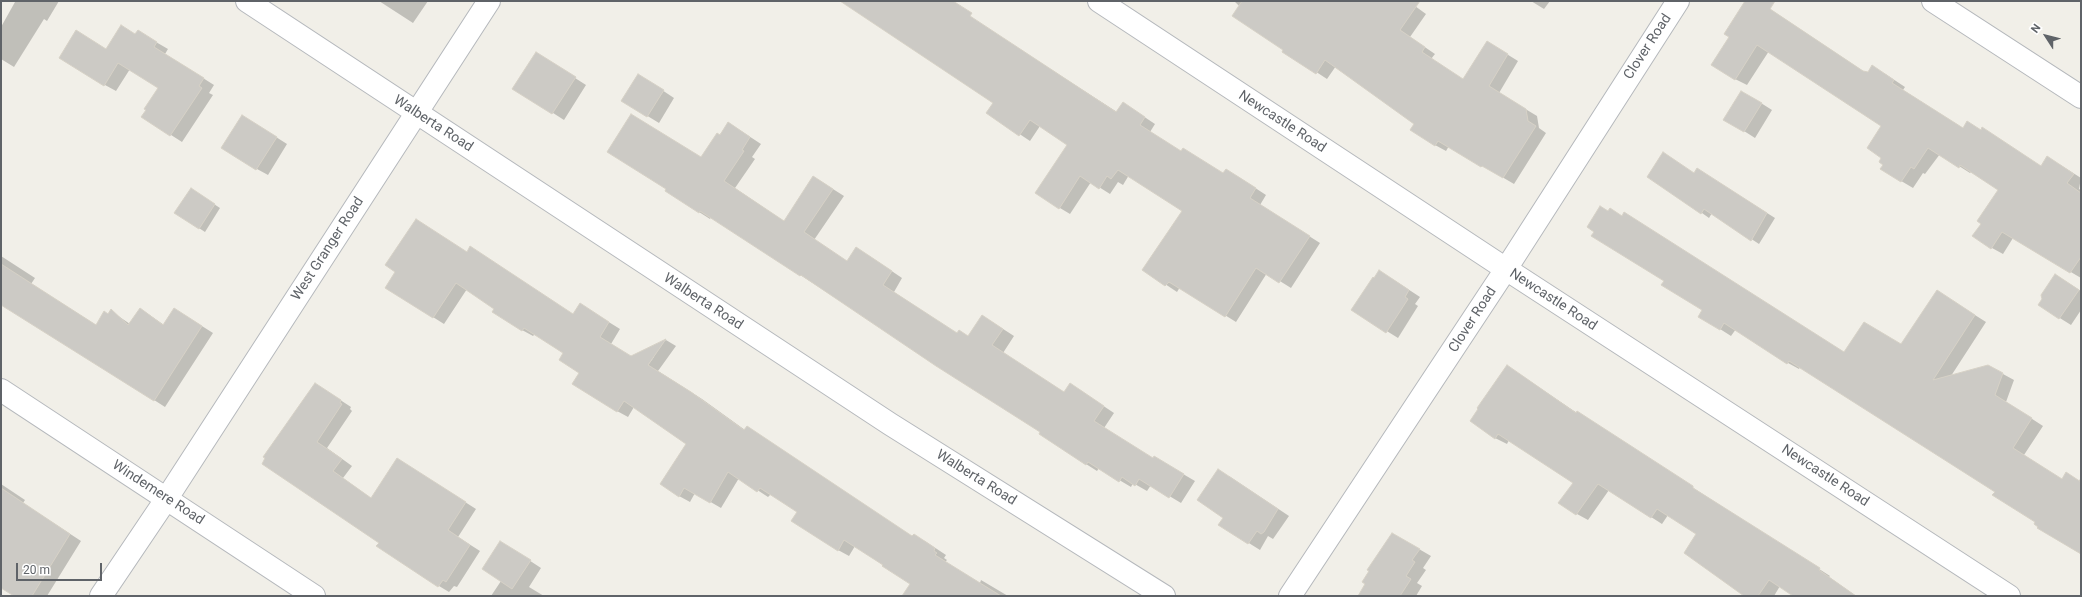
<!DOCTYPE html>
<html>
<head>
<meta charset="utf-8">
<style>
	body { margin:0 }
	#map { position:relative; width:2082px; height:597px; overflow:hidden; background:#f1efe8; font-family:Roboto,sans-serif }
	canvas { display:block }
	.frame { position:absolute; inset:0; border:2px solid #5f6368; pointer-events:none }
	.north { position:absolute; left:2026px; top:16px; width:40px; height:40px; -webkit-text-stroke:3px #fff; paint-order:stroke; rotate:306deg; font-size:11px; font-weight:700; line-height:16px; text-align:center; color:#5f6368 }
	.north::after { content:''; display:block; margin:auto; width:14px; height:18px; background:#5f6368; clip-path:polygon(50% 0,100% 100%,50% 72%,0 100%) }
	.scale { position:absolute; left:16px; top:563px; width:86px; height:18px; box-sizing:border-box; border:2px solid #5f6368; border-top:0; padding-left:5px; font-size:12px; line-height:14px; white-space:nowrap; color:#5f6368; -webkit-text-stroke:3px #fff; paint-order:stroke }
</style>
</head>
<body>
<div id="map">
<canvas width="2082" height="597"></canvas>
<div class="frame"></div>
<div class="north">N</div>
<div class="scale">20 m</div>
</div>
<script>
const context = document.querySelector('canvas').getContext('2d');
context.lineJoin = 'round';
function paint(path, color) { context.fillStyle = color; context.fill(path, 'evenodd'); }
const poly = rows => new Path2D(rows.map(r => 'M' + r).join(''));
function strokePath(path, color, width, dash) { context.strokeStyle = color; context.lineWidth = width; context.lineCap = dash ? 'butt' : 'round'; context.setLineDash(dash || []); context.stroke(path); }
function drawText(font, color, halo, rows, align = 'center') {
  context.font = font + ' Roboto,sans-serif'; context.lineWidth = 4; context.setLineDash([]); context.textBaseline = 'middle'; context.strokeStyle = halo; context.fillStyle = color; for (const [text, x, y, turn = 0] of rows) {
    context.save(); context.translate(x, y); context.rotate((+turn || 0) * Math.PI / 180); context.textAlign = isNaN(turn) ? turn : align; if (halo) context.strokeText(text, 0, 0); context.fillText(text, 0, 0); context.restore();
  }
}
paint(poly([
	[14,1,59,1,47,21,44,19,14,67,1,59,1,27,15,2],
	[379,1,428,1,413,23],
	[861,1,945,1,1117,112,1134,110,1155,124,1150,132,1181,152,1224,174,1237,176,1266,195,1260,205,1320,243,1291,288,1267,273,1236,322,1180,287,1177,292,1144,270,1184,211,1129,175,1123,185,1118,182,1110,194,1091,182,1070,214,1060,208,1036,192,1069,144,1040,126,1030,141,988,113,994,102],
	[1234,1,1408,1,1426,14,1410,37,1435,54,1431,59,1463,80,1497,48,1518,61,1499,93,1537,116,1539,128,1546,133,1514,184,1449,146,1446,151,1435,145,1415,124,1336,66,1327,79,1284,51,1285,50],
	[1531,1,1550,1,1544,9],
	[1746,1,1756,1,1767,7,1866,73,1884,73,1905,87,1903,90,1964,129,2041,166,2059,164,2081,178,2079,189,2081,190,2081,278,2013,238,2003,254,1992,248,1982,223,1999,190,1971,172,1970,173,1940,154,1925,174,1923,173,1913,188,1881,169,1884,165,1882,126,1769,51,1747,85,1735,79,1730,37],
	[136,35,149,38,168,49,165,54,214,85,209,93,213,95,182,142,143,117,159,87,130,69,116,91,105,85,106,50],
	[547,60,586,85,564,120,514,88],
	[650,82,674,98,659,123,623,101],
	[1753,98,1772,110,1755,138,1744,131],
	[254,123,287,144,268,175,257,169],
	[729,123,761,144,752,157,755,159,735,188,785,222,814,177,844,196,814,240,848,262,868,255,902,278,894,292,957,334,959,331,969,337,983,316,1014,336,1003,353,1065,393,1081,391,1114,413,1104,428,1153,459,1154,457,1195,481,1181,503,1151,485,1147,491,1133,483,1131,487,1099,468,1097,471,1086,464,1042,432,711,217,710,219,699,212,701,158],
	[1695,174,1705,174,1775,218,1759,244,1712,213,1709,218,1702,213,1648,176],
	[197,193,220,208,205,232,176,213],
	[1608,212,1635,220,1845,353,1902,345,1948,298,1986,322,1951,376,2003,374,2014,380,2006,402,2043,426,2024,455,2062,480,2079,481,2081,477,2081,554,2038,528,2037,522,1997,492,1800,367,1799,369,1788,363,1736,329,1731,336,1720,329,1704,310,1665,280],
	[467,253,574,315,591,311,620,329,611,344,631,357,666,340,676,346,658,371,702,399,745,430,913,537,925,541,946,555,944,558,947,560,945,562,980,583,981,580,1008,596,907,596,911,584,855,546,849,556,838,550,798,511,771,494,768,497,739,478,721,508,695,493,690,502,679,496,687,444,634,407,628,417,617,411,565,353,535,334,533,336,522,330,496,308,467,289,444,324,387,288],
	[652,357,654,357,645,369],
	[1,256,35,278,31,284,96,325,111,311,130,324,141,309,164,325,186,316,213,333,165,407,1,302],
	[2056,275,2081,291,2081,310,2071,325,2039,305],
	[1391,278,1420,297,1415,304,1418,306,1398,338,1353,310],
	[1518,373,1577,413,1830,576,1829,577,1856,596,1795,596,1780,586,1774,596,1745,596,1697,534,1668,515,1662,524,1609,490,1588,520,1577,514,1574,482,1509,440,1507,444,1495,438],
	[325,390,351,407,350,409,352,411,327,448,352,466,343,478,372,499,407,465,476,509,458,537,480,551,457,587,454,586,449,592,439,586,378,546,380,542,263,464],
	[1229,476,1289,516,1273,539,1268,536,1260,550,1220,525,1225,517],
	[1,484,25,500,23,503,81,541,47,596,16,596,1,586],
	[1393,534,1431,556,1423,568,1426,570,1417,583,1422,586,1416,596,1359,596],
	[512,549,541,568,529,587,544,596,491,596,501,581]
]), '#0003');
const building = poly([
	[840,1,953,1,972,13,970,16,1116,112,1123,102,1145,117,1140,125,1181,151,1183,148,1223,173,1226,169,1256,188,1250,198,1310,236,1279,283,1256,268,1225,317,1169,282,1165,286,1142,270,1182,211,1118,170,1111,179,1107,176,1099,189,1080,176,1059,209,1035,193,1067,145,1030,120,1019,136,986,113,993,103,840,1],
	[1242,1,1420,1,1400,30,1425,47,1422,52,1463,79,1487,41,1508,54,1489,86,1526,109,1528,121,1536,126,1503,178,1482,166,1481,167,1438,141,1435,146,1410,130,1414,124,1325,60,1316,74,1282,52,1283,50,1232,16,1242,1],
	[1745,1,1775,1,1770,9,1863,71,1868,72,1872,65,1894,80,1892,83,1963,128,1967,121,1981,130,1982,127,2041,166,2047,156,2074,174,2067,183,2081,193,2081,257,2070,273,2002,232,1991,249,1972,236,1981,224,1977,221,1998,190,1960,165,1959,168,1928,148,1914,169,1911,167,1901,182,1880,169,1883,165,1879,162,1881,158,1867,148,1881,126,1757,45,1735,80,1711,65,1729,37,1724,34,1745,1],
	[121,25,135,34,138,30,157,42,154,47,204,78,199,86,202,88,170,136,141,117,146,110,144,109,158,88,118,63,104,86,59,58,76,30,106,49,121,25],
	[536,52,576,77,552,114,512,89,536,52],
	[638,74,664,90,647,117,621,101,638,74],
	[1741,91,1762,103,1744,132,1723,120,1741,91],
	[631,114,701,157,717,133,720,135,728,122,750,137,742,150,744,151,724,181,784,221,813,176,833,189,804,232,847,261,856,247,892,271,883,285,957,333,959,330,968,336,982,315,1003,329,992,345,1064,392,1070,383,1104,406,1094,421,1153,458,1154,456,1184,474,1169,498,1139,479,1135,486,1122,477,1119,482,1088,462,1086,465,1039,434,1040,432,936,366,801,275,800,276,700,211,699,213,665,191,666,189,607,152,631,114],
	[242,115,277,137,256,170,221,148,242,115],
	[1663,152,1694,173,1697,168,1767,213,1751,241,1704,209,1701,214,1647,177,1663,152],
	[191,188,215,204,199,229,174,213,191,188],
	[1600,206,1608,211,1610,208,1622,216,1624,212,1844,352,1864,322,1901,344,1937,290,1975,315,1933,380,1988,365,2003,373,1995,395,2032,418,2013,448,2062,479,2066,472,2081,482,2081,554,2037,528,2038,527,2034,524,2035,522,1992,495,1995,492,1789,361,1787,364,1724,323,1720,330,1698,317,1702,310,1661,285,1664,281,1591,236,1594,232,1587,227,1600,206],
	[416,219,467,252,470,246,573,314,580,303,609,322,600,337,631,356,666,339,648,365,691,392,744,430,747,426,912,536,914,534,935,548,934,551,937,553,935,555,1001,596,902,596,910,584,882,566,883,565,844,540,838,551,791,521,797,512,760,488,757,492,728,472,710,503,684,488,679,497,660,484,686,444,624,401,617,412,572,384,579,373,559,360,563,353,524,328,522,331,492,312,494,309,456,283,433,318,385,288,395,272,385,265,416,219],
	[1,264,96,325,104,311,108,314,111,309,128,325,140,308,163,325,174,308,202,326,154,401,1,305,1,264],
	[1379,270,1409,290,1405,297,1408,299,1386,333,1351,310,1373,277,1374,278,1379,270],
	[2055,274,2079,290,2059,319,2038,305,2042,299,2041,295,2055,274],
	[1507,365,1576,413,1577,411,1693,486,1693,488,1820,568,1819,570,1856,596,1793,596,1769,580,1758,596,1744,596,1684,553,1696,534,1657,509,1651,518,1598,484,1576,515,1558,503,1573,483,1498,434,1495,439,1470,421,1478,409,1477,408,1507,365],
	[315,383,341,400,340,403,342,404,317,442,342,459,333,471,371,498,397,458,466,502,448,530,470,545,446,582,443,580,438,587,376,546,379,543,262,464,265,458,263,457,315,383],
	[1218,469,1278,509,1264,532,1261,534,1257,531,1248,544,1218,525,1223,518,1197,500,1218,469],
	[1,488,70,534,32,596,14,596,1,588,1,488],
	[1392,533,1420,549,1412,560,1415,562,1406,576,1411,579,1400,596,1358,596,1365,584,1362,582,1369,571,1367,570,1392,533],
	[500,541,531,560,512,589,482,569,500,541]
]);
paint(building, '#cccac5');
strokePath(building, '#d6d1c6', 1);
const minor = poly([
	[247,1,890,424,1164,596],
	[1099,1,1506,269,2009,596],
	[1,390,314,596],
	[101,596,167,498,489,1],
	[1290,596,1506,269,1678,1]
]);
const tertiary = poly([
	[1933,1,2081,97]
]);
strokePath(minor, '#b5b8bc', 24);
strokePath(tertiary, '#b5b8bc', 24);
strokePath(minor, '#fff', 22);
strokePath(tertiary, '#fff', 22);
drawText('14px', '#5f6368', '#fff', [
	["Clover Road",1648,47,-57],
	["Newcastle Road",1282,122,33],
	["Walberta Road",433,124,33],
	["West Granger Road",328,249,-57],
	["Newcastle Road",1553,300,33],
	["Walberta Road",703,302,33],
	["Clover Road",1473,320,-57],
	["Newcastle Road",1825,476,33],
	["Walberta Road",976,478,32],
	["Windemere Road",158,493,33]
]);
</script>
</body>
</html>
